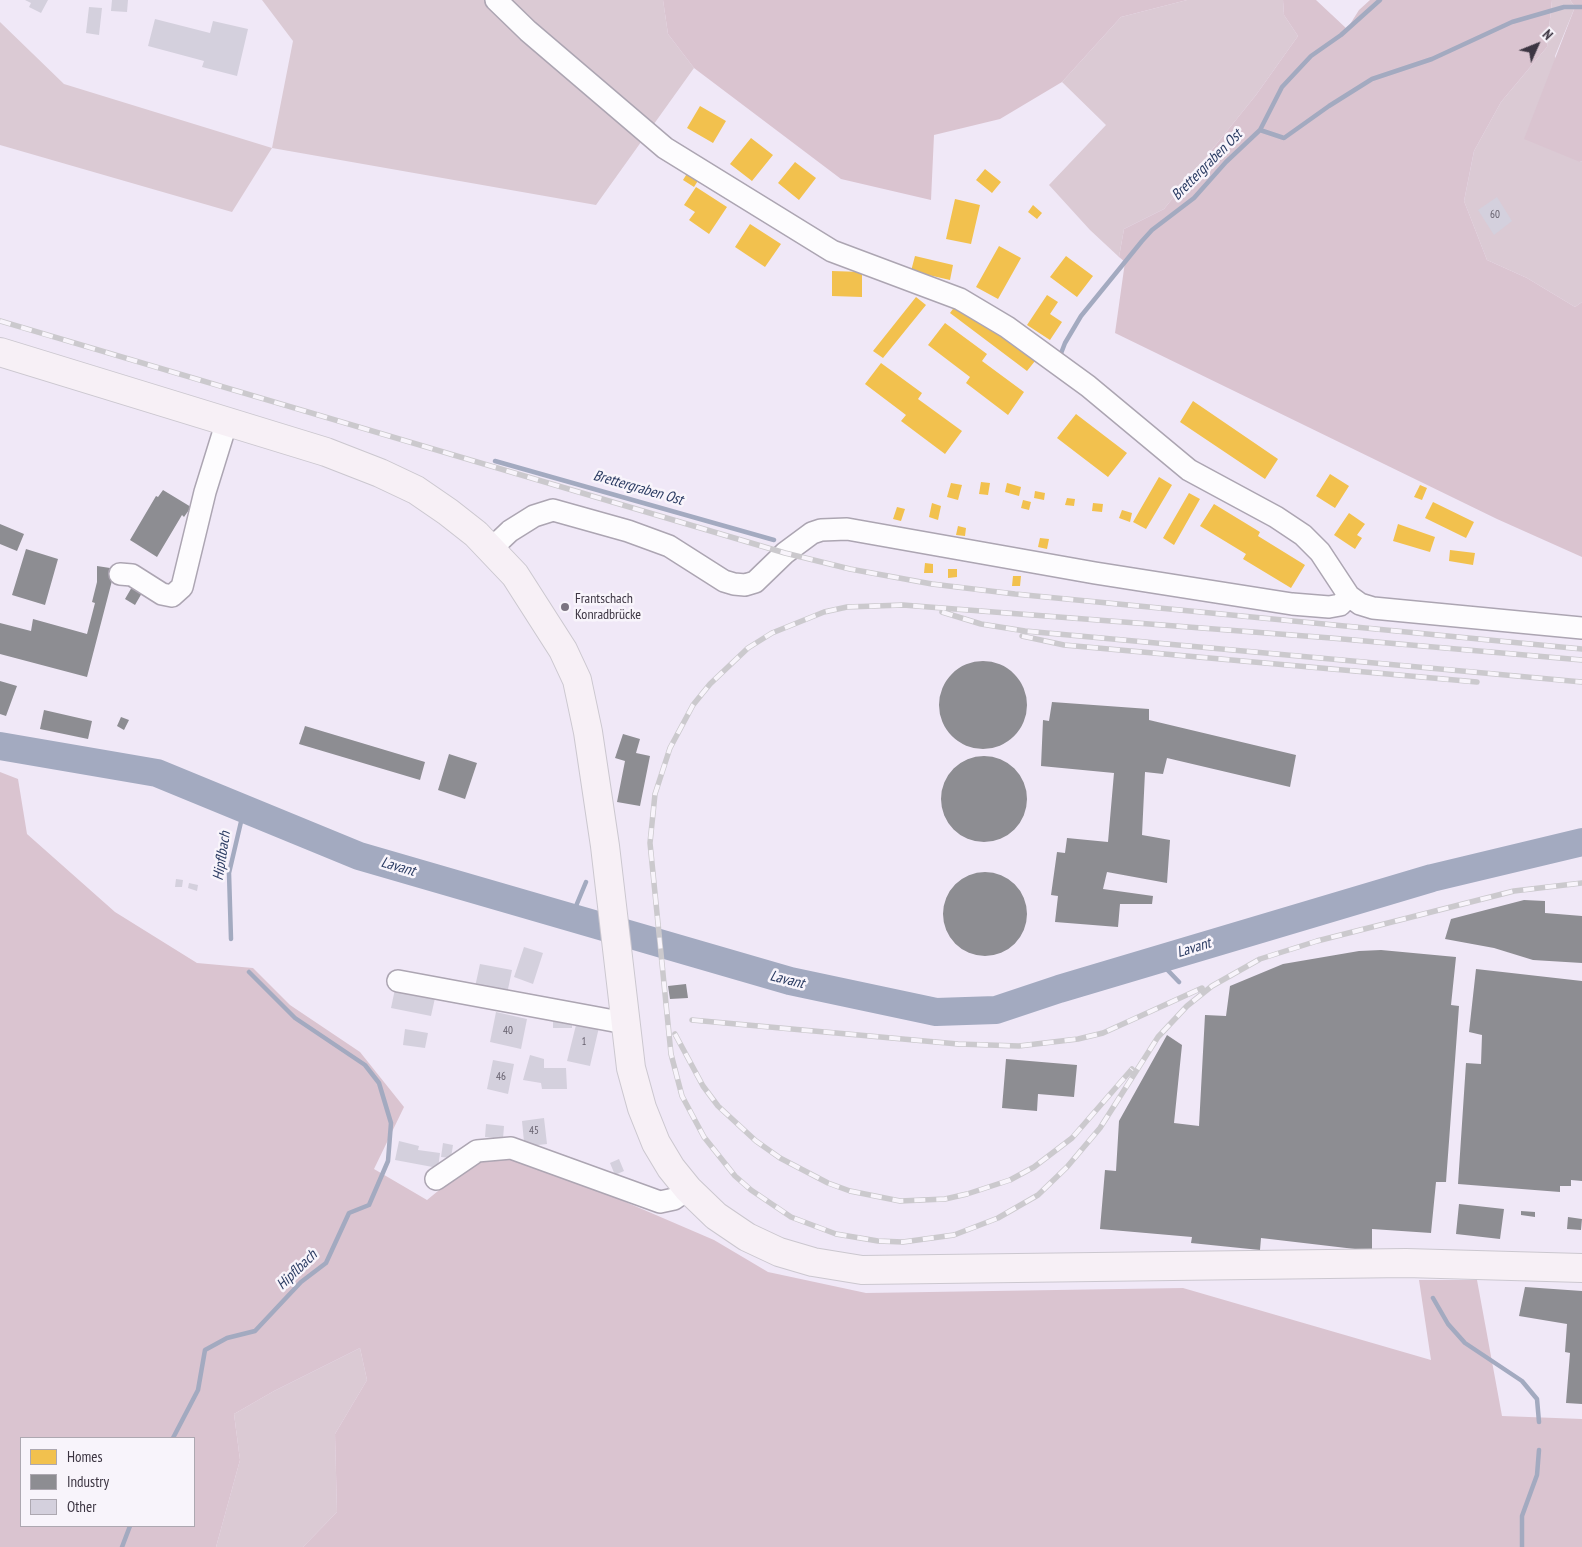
<!DOCTYPE html>
<html>
<head>
<meta charset="utf-8">
<style>
	body { margin:0 }
	#map { position:relative; width:1582px; height:1547px; overflow:hidden; background:#f0e8f7; font-family:"PT Sans Narrow",sans-serif }
	canvas { display:block }
	.legend { position:absolute; left:20px; top:1437px; width:175px; height:90px; box-sizing:border-box; background:#f8f4fb; border:1px solid #ada8b1; margin:0; padding:6px 9px; list-style:none; font-size:15px; color:#3c3542 }
	.legend li { display:flex; align-items:center; gap:10px; height:25px }
	.legend b { width:25px; border:1px solid #ada8b1 }
	.north { position:absolute; left:1512px; top:20px; width:50px; height:50px; -webkit-text-stroke:4px #f8f4fb; paint-order:stroke; rotate:46deg; font-size:14px; font-weight:700; line-height:20px; text-align:center; color:#3c3542 }
	.north::after { content:''; display:block; margin:auto; width:18px; height:22px; background:#3c3542; clip-path:polygon(50% 0,100% 100%,50% 72%,0 100%) }
</style>
</head>
<body>
<div id="map">
<canvas width="1582" height="1547"></canvas>
<ul class="legend">
<li><b style="height:14px;background:#f2c14e"></b>Homes</li>
<li><b style="height:14px;background:#8d8d92"></b>Industry</li>
<li><b style="height:14px;background:#d4d0dd"></b>Other</li>
</ul>
<div class="north">N</div>
</div>
<script>
const context = document.querySelector('canvas').getContext('2d');
context.lineJoin = 'round';
function paint(path, color) { context.fillStyle = color; context.fill(path, 'evenodd'); }
const poly = rows => new Path2D(rows.map(r => 'M' + r).join(''));
function strokePath(path, color, width, dash) { context.strokeStyle = color; context.lineWidth = width; context.lineCap = dash ? 'butt' : 'round'; context.setLineDash(dash || []); context.stroke(path); }
function drawText(font, color, halo, rows, align = 'center') {
  context.font = font + ' "PT Sans Narrow",sans-serif'; context.lineWidth = 5; context.setLineDash([]); context.textBaseline = 'middle'; context.strokeStyle = halo; context.fillStyle = color; for (const [text, x, y, turn = 0] of rows) {
    context.save(); context.translate(x, y); context.rotate((+turn || 0) * Math.PI / 180); context.textAlign = isNaN(turn) ? turn : align; if (halo) context.strokeText(text, 0, 0); context.fillText(text, 0, 0); context.restore();
  }
}
paint(poly([
	[262,0,663,0,668,34,694,68,596,205,272,148,232,212,0,145,0,22,64,84,272,148,293,41],
	[1187,0,1283,0,1284,15,1298,36,1256,95,1164,209,1124,229,1119,257,1090,230,1049,185,1106,125,1062,82,1121,17],
	[1552,0,1570,0,1575,7,1555,56,1580,162,1582,161,1582,302,1575,307,1527,278,1487,260,1464,201,1474,151,1501,102,1547,47],
	[360,1348,367,1380,335,1434,337,1512,303,1547,216,1547,240,1460,234,1414,274,1391]
]), '#dbcad4');
paint(poly([
	[663,0,1187,0,1121,17,1062,82,1000,119,934,135,931,200,841,179,694,68,668,34],
	[1283,0,1316,0,1347,29,1359,10,1370,0,1552,0,1547,47,1501,102,1474,151,1464,201,1487,260,1527,278,1575,307,1582,302,1582,557,1497,519,1115,333,1125,262,1119,257,1124,229,1164,209,1256,95,1298,36,1284,15],
	[1570,0,1582,0,1582,161,1580,162,1524,139,1575,7],
	[0,772,18,779,27,834,115,912,197,963,253,968,290,1005,360,1052,404,1107,374,1169,427,1200,482,1155,514,1154,714,1240,768,1272,866,1293,1183,1288,1431,1360,1419,1280,1477,1280,1502,1416,1582,1419,1582,1547,303,1547,337,1512,335,1434,367,1380,360,1348,274,1391,234,1414,240,1460,216,1547,0,1547],
	[21,1438,194,1438,194,1526,21,1526]
]), '#dac4d0');
paint(poly([
	[700,106,726,121,713,143,687,128],
	[751,138,773,155,752,181,730,164],
	[795,162,816,178,799,200,778,183],
	[985,169,1001,182,992,193,976,180],
	[688,172,699,179,694,187,683,180],
	[696,187,727,207,709,234,689,220,695,212,684,205],
	[955,199,980,205,971,244,946,239],
	[1033,205,1042,213,1037,219,1028,212],
	[750,224,781,244,765,267,735,247],
	[999,246,1021,258,998,299,976,287],
	[915,256,953,265,950,280,911,271],
	[1066,256,1093,276,1077,297,1050,277],
	[832,271,862,272,862,297,832,296],
	[1047,295,1058,302,1050,314,1062,322,1050,340,1027,325],
	[916,297,926,305,883,358,873,351],
	[958,302,1035,361,1027,371,950,313],
	[945,323,987,354,982,361,1024,392,1008,415,966,383,970,377,928,345],
	[881,363,922,393,918,399,962,431,945,454,901,421,906,415,865,384],
	[1193,401,1278,459,1265,479,1180,422],
	[1076,414,1127,453,1108,477,1057,438],
	[1330,474,1349,486,1335,508,1316,496],
	[1159,477,1172,485,1146,529,1133,522],
	[981,482,990,483,988,495,979,494],
	[951,483,962,485,958,500,947,497],
	[1007,483,1021,487,1019,496,1005,492],
	[1420,485,1427,488,1422,500,1414,497],
	[1035,491,1045,493,1044,500,1034,498],
	[1189,493,1200,499,1174,545,1163,538],
	[1067,498,1075,499,1074,506,1065,505],
	[1023,500,1031,502,1029,510,1021,508],
	[1433,502,1474,522,1466,538,1425,518],
	[932,503,941,506,938,520,929,517],
	[1093,503,1103,504,1102,512,1092,511],
	[1214,504,1260,532,1258,536,1305,565,1291,588,1243,559,1246,554,1200,526],
	[897,507,905,509,901,521,893,519],
	[1122,510,1132,513,1130,522,1119,518],
	[1349,513,1365,524,1357,535,1362,538,1355,549,1334,535],
	[1398,524,1435,537,1430,552,1393,541],
	[958,526,966,528,965,536,956,535],
	[1040,538,1049,539,1047,549,1038,547],
	[1450,550,1475,553,1473,565,1449,561],
	[925,563,933,564,933,573,924,573],
	[948,569,957,569,957,577,948,578],
	[1013,576,1021,576,1020,586,1012,586]
]), '#f2c14e');
paint(poly([
	[163,490,191,507,184,517,182,515,157,557,130,540,156,496,158,497],
	[0,524,24,534,17,551,0,544],
	[26,549,58,559,45,605,12,595],
	[97,566,110,568,114,573,87,677,0,654,0,623,31,631,33,619,87,634,95,603,92,602,97,582],
	[136,580,146,586,135,605,125,599],
	'939 705a44 44 0 1 1 88 0a44 44 0 1 1-88 0Z',
	[0,681,17,686,6,716,0,714],
	[1052,702,1149,709,1149,720,1296,755,1290,787,1167,758,1163,774,1145,772,1142,835,1170,840,1167,883,1107,872,1103,889,1153,896,1152,904,1120,904,1118,927,1055,922,1058,896,1051,895,1057,852,1065,853,1067,838,1108,842,1114,773,1041,766,1043,720,1049,721],
	[44,710,92,721,88,739,40,729],
	[121,717,129,720,124,730,117,726],
	[305,726,425,762,420,780,299,744],
	[623,734,640,739,636,753,650,756,640,806,617,802,625,761,615,758],
	[449,754,477,763,465,799,438,790],
	'941 799a43 43 0 1 1 86 0a43 43 0 1 1-86 0Z',
	'943 914a42 42 0 1 1 84 0a42 42 0 1 1-84 0Z',
	[1524,900,1545,901,1545,913,1582,916,1582,963,1533,960,1494,948,1445,939,1451,919],
	[1381,950,1456,957,1451,1005,1459,1006,1446,1182,1436,1182,1431,1233,1372,1229,1372,1251,1261,1238,1260,1250,1191,1243,1192,1237,1100,1229,1105,1170,1116,1171,1119,1121,1167,1035,1182,1045,1174,1123,1199,1126,1205,1015,1226,1016,1230,986,1283,964,1359,951],
	[1476,969,1582,981,1582,1181,1571,1180,1571,1186,1560,1186,1560,1192,1458,1184,1466,1063,1481,1064,1482,1035,1469,1032],
	[686,984,688,998,670,999,668,986],
	[1006,1059,1077,1065,1074,1097,1038,1094,1037,1111,1002,1108],
	[1459,1204,1504,1209,1500,1239,1456,1234],
	[1521,1211,1535,1212,1535,1217,1521,1215],
	[1568,1217,1582,1219,1581,1230,1567,1229],
	[1525,1287,1582,1291,1582,1404,1566,1403,1570,1353,1565,1352,1567,1324,1519,1316]
]), '#8d8d92');
strokePath(poly([
	[1260,130,1284,138,1329,106,1372,79,1432,59,1512,22,1564,7,1582,7],
	[1060,356,1065,343,1081,316,1142,241,1152,230,1194,198,1226,162,1260,130,1282,87,1311,56,1341,35,1380,0],
	[495,461,774,540],
	[571,918,586,882],
	[231,939,229,873,244,809],
	[1157,959,1179,982],
	[1433,1298,1448,1324,1465,1343,1522,1381,1537,1399,1539,1422],
	[173,1438,198,1390,205,1350,227,1338,255,1331,301,1282,326,1263,349,1213,369,1205,388,1161,391,1123,379,1083,365,1065,295,1018,249,972],
	[122,1547,130,1526],
	[1522,1547,1522,1516,1537,1475,1539,1450]
]), '#a3aac0', 4.5);
strokePath(poly([
	[0,746,157,773,359,856,790,981,936,1012,996,1010,1059,989,1432,878,1582,842]
]), '#a3aac0', 28);
paint(poly([
	[25,0,48,0,41,13,29,7,31,3],
	[112,0,128,0,127,12,111,11],
	[89,7,102,8,99,35,86,33],
	[155,19,210,33,213,21,248,29,237,76,202,67,204,61,148,46],
	[1497,197,1512,221,1494,235,1478,210],
	[176,879,183,880,182,887,175,887],
	[189,883,198,885,197,891,188,888],
	[524,947,543,953,533,984,514,977],
	[480,964,512,970,507,994,475,987],
	[395,989,435,998,431,1016,391,1008],
	[496,1012,527,1019,521,1049,490,1042],
	[553,1016,572,1016,572,1028,553,1028],
	[578,1017,600,1023,590,1066,567,1061],
	[405,1029,428,1033,425,1048,403,1045],
	[530,1055,544,1059,544,1068,566,1068,567,1089,542,1089,541,1083,523,1080],
	[493,1060,514,1064,508,1094,487,1089],
	[544,1118,547,1144,529,1146,528,1142,524,1142,522,1121],
	[486,1124,504,1126,503,1139,485,1137],
	[399,1141,419,1146,418,1150,440,1153,438,1168,395,1160],
	[443,1143,453,1145,451,1158,441,1157],
	[619,1159,624,1171,615,1175,610,1163]
]), '#d4d0dd');
const minor = poly([
	[496,0,528,31,665,148,832,251,960,299,1007,327,1088,386,1189,470,1276,517,1303,535,1320,552,1349,596,1360,604,1373,608,1582,628],
	[491,549,510,531,534,516,553,510,628,531,669,546,724,581,734,584,745,585,755,582,785,553,812,533,821,530,847,529,1095,573,1292,604,1329,607,1340,605,1349,596],
	[120,574,132,575,162,594,172,596,182,587,205,492,227,421],
	[398,981,625,1023],
	[436,1179,477,1151,511,1148,660,1202,674,1199,688,1189]
]);
const major = poly([
	[0,352,326,452,380,473,416,490,448,512,476,534,515,575,563,650,577,680,588,732,605,846,631,1068,642,1108,656,1143,671,1168,688,1189,716,1216,747,1237,779,1252,813,1262,862,1270,1406,1263,1582,1268]
]);
strokePath(minor, '#aca5b2', 24);
strokePath(major, '#cbc7cf', 30);
strokePath(minor, '#fdfcfe', 21);
strokePath(major, '#f7f0f6', 28);
const rail = poly([
	[0,321,785,553,850,569,932,584,1015,594,1582,649],
	[942,612,981,624,1025,631,1582,682],
	[1022,636,1064,645,1477,682],
	[1582,660,1331,638,903,605,847,607,824,612,772,633,748,648,710,684,693,705,670,748,655,794,650,843,671,1054,682,1096,704,1137,735,1176,751,1190,791,1217,836,1234,878,1241,903,1242,954,1235,998,1218,1038,1195,1067,1167,1100,1128,1158,1037,1187,1006,1212,986,1260,959,1317,941,1514,891,1582,883],
	[692,1020,958,1044,1019,1046,1078,1039,1103,1033,1202,988],
	[675,1034,703,1086,718,1106,756,1141,780,1158,828,1183,850,1191,900,1201,945,1199,967,1194,1010,1180,1034,1167,1072,1138,1132,1069]
]);
strokePath(rail, '#cbc9cd', 5.5);
strokePath(rail, '#f8f4fb', 4, [11]);
for (const [x, y, r, color] of [
	[565,607,5,"#7b7481"]
]) { const dot = new Path2D(); dot.arc(x, y, r, 0, 2 * Math.PI); context.fillStyle = color; context.fill(dot); strokePath(dot, '#f8f4fb', 2); }
drawText('11px', '#655f6c', null, [
	["60",1495,215],
	["40",508,1031],
	["1",584,1042],
	["46",501,1077],
	["45",534,1131]
]);
drawText('14px', '#3c3542', '#f8f4fb', [
	["Frantschach",575,599],
	["Konradbrücke",575,615]
], 'left');
drawText('italic 15px', '#2a3b62', '#f8f4fb', [
	["Brettergraben Ost",1207,165,-45],
	["Brettergraben Ost",638,488,16],
	["Hipflbach",222,856,-81],
	["Lavant",398,867,16],
	["Lavant",1194,948,-17],
	["Lavant",787,980,14],
	["Hipflbach",297,1270,-44]
]);
</script>
</body>
</html>
